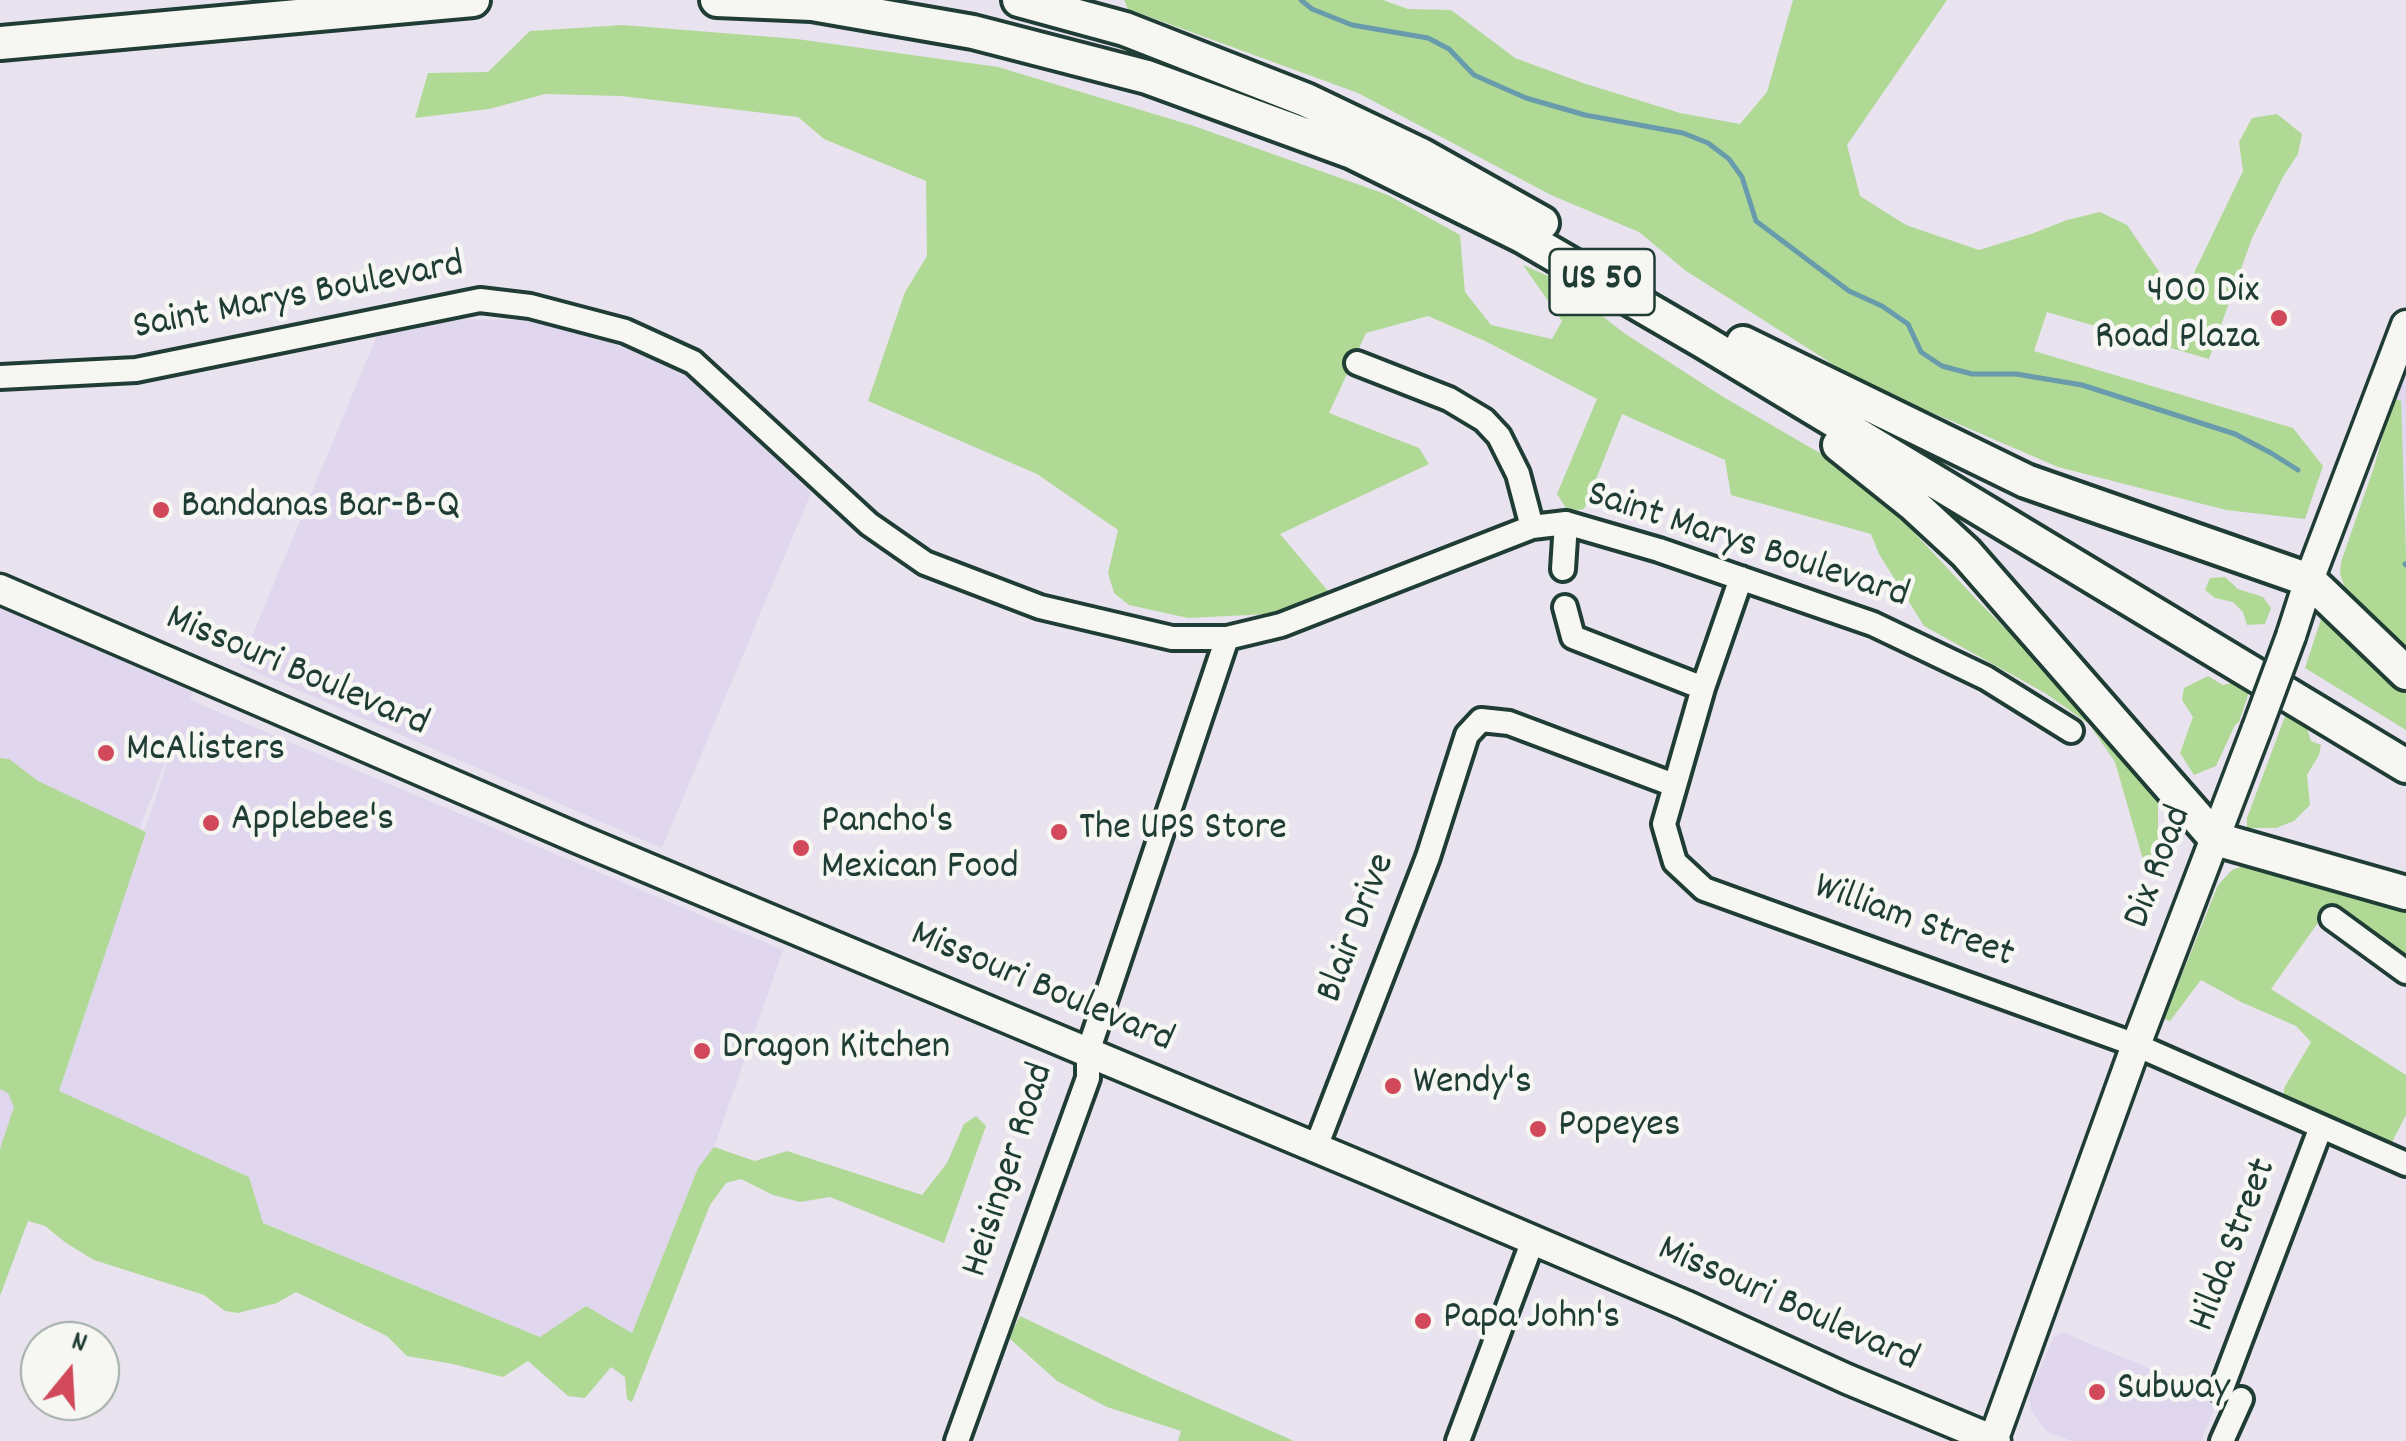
<!DOCTYPE html>
<html>
<head>
<meta charset="utf-8">
<style>
	body { margin:0 }
	#map { position:relative; width:2406px; height:1441px; overflow:hidden; background:#e9e3ef; font-family:Dekko,sans-serif }
	canvas { display:block }
	.north { position:absolute; left:20px; top:1321px; width:100px; height:100px; box-sizing:border-box; background:#f6f6f2; border:2px solid #a0aca6; border-radius:50%; rotate:18deg; font-size:28px; font-weight:700; line-height:40px; text-align:center; color:#1f3d34 }
	.north::after { content:''; display:block; margin:auto; width:35px; height:45px; background:#d1495b; clip-path:polygon(50% 0,100% 100%,50% 72%,0 100%) }
</style>
</head>
<body>
<div id="map">
<canvas width="2406" height="1441"></canvas>
<div class="north">N</div>
</div>
<script>
const context = document.querySelector('canvas').getContext('2d');
context.lineJoin = 'round';
function paint(path, color) { context.fillStyle = color; context.fill(path, 'evenodd'); }
const poly = rows => new Path2D(rows.map(r => 'M' + r).join(''));
function strokePath(path, color, width, dash) { context.strokeStyle = color; context.lineWidth = width; context.lineCap = dash ? 'butt' : 'round'; context.setLineDash(dash || []); context.stroke(path); }
function drawText(font, color, halo, rows, align = 'center') {
  context.font = font + ' Dekko,sans-serif'; context.lineWidth = 9; context.setLineDash([]); context.textBaseline = 'middle'; context.strokeStyle = halo; context.fillStyle = color; for (const [text, x, y, turn = 0] of rows) {
    context.save(); context.translate(x, y); context.rotate((+turn || 0) * Math.PI / 180); context.textAlign = isNaN(turn) ? turn : align; if (halo) context.strokeText(text, 0, 0); context.fillText(text, 0, 0); context.restore();
  }
}
paint(poly([
	[455,319,520,320,588,334,644,356,693,380,811,493,662,848,240,665,378,333],
	[2406,365,2406,555,2394,398],
	[0,604,194,689,190,700,783,950,712,1153,698,1168,632,1333,586,1306,540,1337,262,1222,249,1177,58,1091,179,727,0,1187],
	[2064,1333,2219,1397,2201,1441,2071,1441,2046,1431,2031,1410,2029,1393,2054,1337]
]), '#e0d6ed');
paint(poly([
	[1124,0,1383,0,1408,9,1451,10,1515,58,1583,83,1680,113,1740,124,1767,92,1793,0,1947,0,1847,145,1860,196,1906,225,1979,250,2031,234,2067,220,2100,212,2127,225,2180,302,2243,171,2239,142,2252,118,2277,114,2302,134,2298,154,2283,177,2252,238,2209,359,2047,312,2034,351,2293,428,2323,466,2305,519,2226,510,2058,467,1861,382,1686,271,1639,232,1551,195,1358,93,1128,9],
	[623,25,797,39,998,67,1194,126,1388,195,1460,235,1465,292,1491,325,1552,339,1562,321,1523,265,1555,279,1624,333,1725,398,1825,456,1897,514,1977,600,2094,718,2158,797,2158,853,2144,863,2115,762,2089,724,2045,693,1924,626,1879,554,1871,534,1731,495,1725,460,1622,414,1584,509,1568,511,1557,494,1597,399,1485,341,1428,316,1366,333,1329,413,1419,448,1429,464,1280,534,1328,591,1269,614,1188,618,1129,605,1114,593,1108,573,1118,530,1037,474,868,401,905,292,927,256,926,181,824,139,798,117,621,96,545,94,489,109,415,118,428,73,488,72,530,31],
	[2393,398,2401,401,2406,555,2406,655,2349,599,2340,574,2341,562,2374,467],
	[2225,577,2238,589,2263,597,2271,608,2265,624,2247,625,2243,612,2233,602,2215,598,2205,590,2210,578],
	[2328,614,2406,686,2406,730,2305,668,2322,616],
	[2208,676,2223,685,2235,682,2250,689,2239,722,2235,725,2216,766,2194,775,2180,753,2193,717,2182,700,2184,688],
	[2287,711,2305,722,2311,741,2321,745,2319,755,2307,775,2310,805,2294,821,2276,828,2247,828,2247,818],
	[0,758,9,759,38,781,146,832,59,1091,249,1177,263,1223,540,1337,586,1306,632,1333,698,1168,714,1147,755,1161,787,1151,922,1195,947,1163,964,1124,976,1116,986,1126,944,1243,830,1197,800,1202,773,1195,741,1179,726,1183,710,1205,632,1402,627,1399,625,1377,611,1367,585,1398,568,1396,528,1361,503,1377,453,1364,407,1356,387,1336,296,1292,277,1303,238,1313,225,1311,204,1295,94,1260,66,1243,45,1226,28,1221,0,1296,0,1149,14,1107,8,1093,0,1089],
	[2253,862,2406,907,2406,961,2329,907,2271,989,2406,1075,2406,1115,2390,1146,2286,1099,2284,1096,2284,1088,2311,1042,2296,1026,2241,1002,2201,980,2170,1021,2164,1019,2218,885,2232,870],
	[1020,1316,1157,1381,1294,1441,1178,1441,1181,1431,1107,1407,1057,1381,1009,1338]
]), '#b0d996');
strokePath(poly([
	[1301,0,1312,9,1352,25,1428,38,1449,49,1474,75,1526,98,1585,115,1683,133,1708,143,1729,159,1742,177,1756,221,1849,291,1882,306,1908,324,1921,352,1942,366,1972,374,2016,374,2082,385,2235,434,2271,453,2298,470],
	[2405,564,2406,565]
]), '#689bab', 5);
const minor = poly([
	[1357,363,1449,399,1484,420,1499,436,1518,474,1532,527],
	[0,377,136,370,480,300,530,306,625,331,693,362,869,524,925,563,1040,607,1172,638,1227,638,1281,625,1532,527,1566,523,1659,550,1873,624,1986,678,2071,731],
	[1563,569,1566,523],
	[1741,578,1703,688,1664,824,1675,862,1704,889,2136,1045,2406,1164],
	[1565,607,1573,637,1703,688],
	[2332,918,2406,972],
	[1316,1147,1428,857,1467,735,1481,720,1509,723,1674,785],
	[2221,1391,2321,1127],
	[957,1441,1088,1078,1088,1052,1227,638],
	[1458,1441,1533,1240],
	[2222,1441,2241,1399]
]);
const major = poly([
	[0,589,581,840,1369,1170,1685,1305,1847,1379,1996,1441],
	[2291,636,2309,580,2406,325],
	[1993,1441,2136,1045,2257,728]
]);
const highway = poly([
	[717,0,812,4,973,32,1147,77,1352,152,1522,236,1704,342,2406,766],
	[1019,0,1125,29,1306,100,1421,155,1542,223],
	[0,43,473,0],
	[1743,343,2026,481,2309,580,2406,673],
	[1839,445,1914,505,1966,553,2216,839,2406,893]
]);
strokePath(minor, '#1f3d34', 30);
strokePath(major, '#1f3d34', 35);
strokePath(highway, '#1f3d34', 40);
strokePath(minor, '#f6f6f2', 22);
strokePath(major, '#f6f6f2', 28);
strokePath(highway, '#f6f6f2', 32);
const majorBridge = poly([
	[2257,728,2291,636]
]);
strokePath(majorBridge, '#1f3d34', 35, []);
strokePath(majorBridge, '#f6f6f2', 28);
for (const [x, y, r, color] of [
	[2279,318,10,"#d1495b"],
	[161,510,10,"#d1495b"],
	[106,753,10,"#d1495b"],
	[211,823,10,"#d1495b"],
	[1059,832,10,"#d1495b"],
	[801,848,10,"#d1495b"],
	[702,1051,10,"#d1495b"],
	[1393,1086,10,"#d1495b"],
	[1538,1129,10,"#d1495b"],
	[1423,1321,10,"#d1495b"],
	[2097,1392,10,"#d1495b"]
]) { const dot = new Path2D(); dot.arc(x, y, r, 0, 2 * Math.PI); context.fillStyle = color; context.fill(dot); strokePath(dot, '#f6f6f2', 4); }
for (const [x, y, w] of [
	[1602,282,105]
]) { const box = new Path2D(); box.roundRect(x - w / 2, y - 33, w, 66, 8); context.fillStyle = '#f6f6f2'; context.fill(box); strokePath(box, '#1f3d34', 2.5); }
drawText('bold 38px', '#1f3d34', null, [
	["US 50",1602,282]
]);
drawText('40px', '#1f3d34', '#f6f6f2', [
	["400 Dix",2259,295,"right"],
	["Road Plaza",2259,341,"right"],
	["Bandanas Bar-B-Q",181,510],
	["McAlisters",126,753],
	["Applebee's",231,823],
	["Pancho's",821,825],
	["Mexican Food",821,871],
	["The UPS Store",1079,832],
	["Dragon Kitchen",722,1051],
	["Wendy's",1413,1086],
	["Popeyes",1558,1129],
	["Papa John's",1443,1321],
	["Subway",2117,1392]
], 'left');
drawText('40px', '#1f3d34', '#f6f6f2', [
	["Saint Marys Boulevard",299,299,-11],
	["Saint Marys Boulevard",1747,548,18],
	["Missouri Boulevard",296,674,23],
	["Dix Road",2161,868,-69],
	["William Street",1913,924,20],
	["Blair Drive",1359,929,-69],
	["Missouri Boulevard",1041,990,23],
	["Heisinger Road",1011,1171,-72],
	["Hilda Street",2236,1246,-69],
	["Missouri Boulevard",1787,1307,24]
]);
</script>
</body>
</html>
